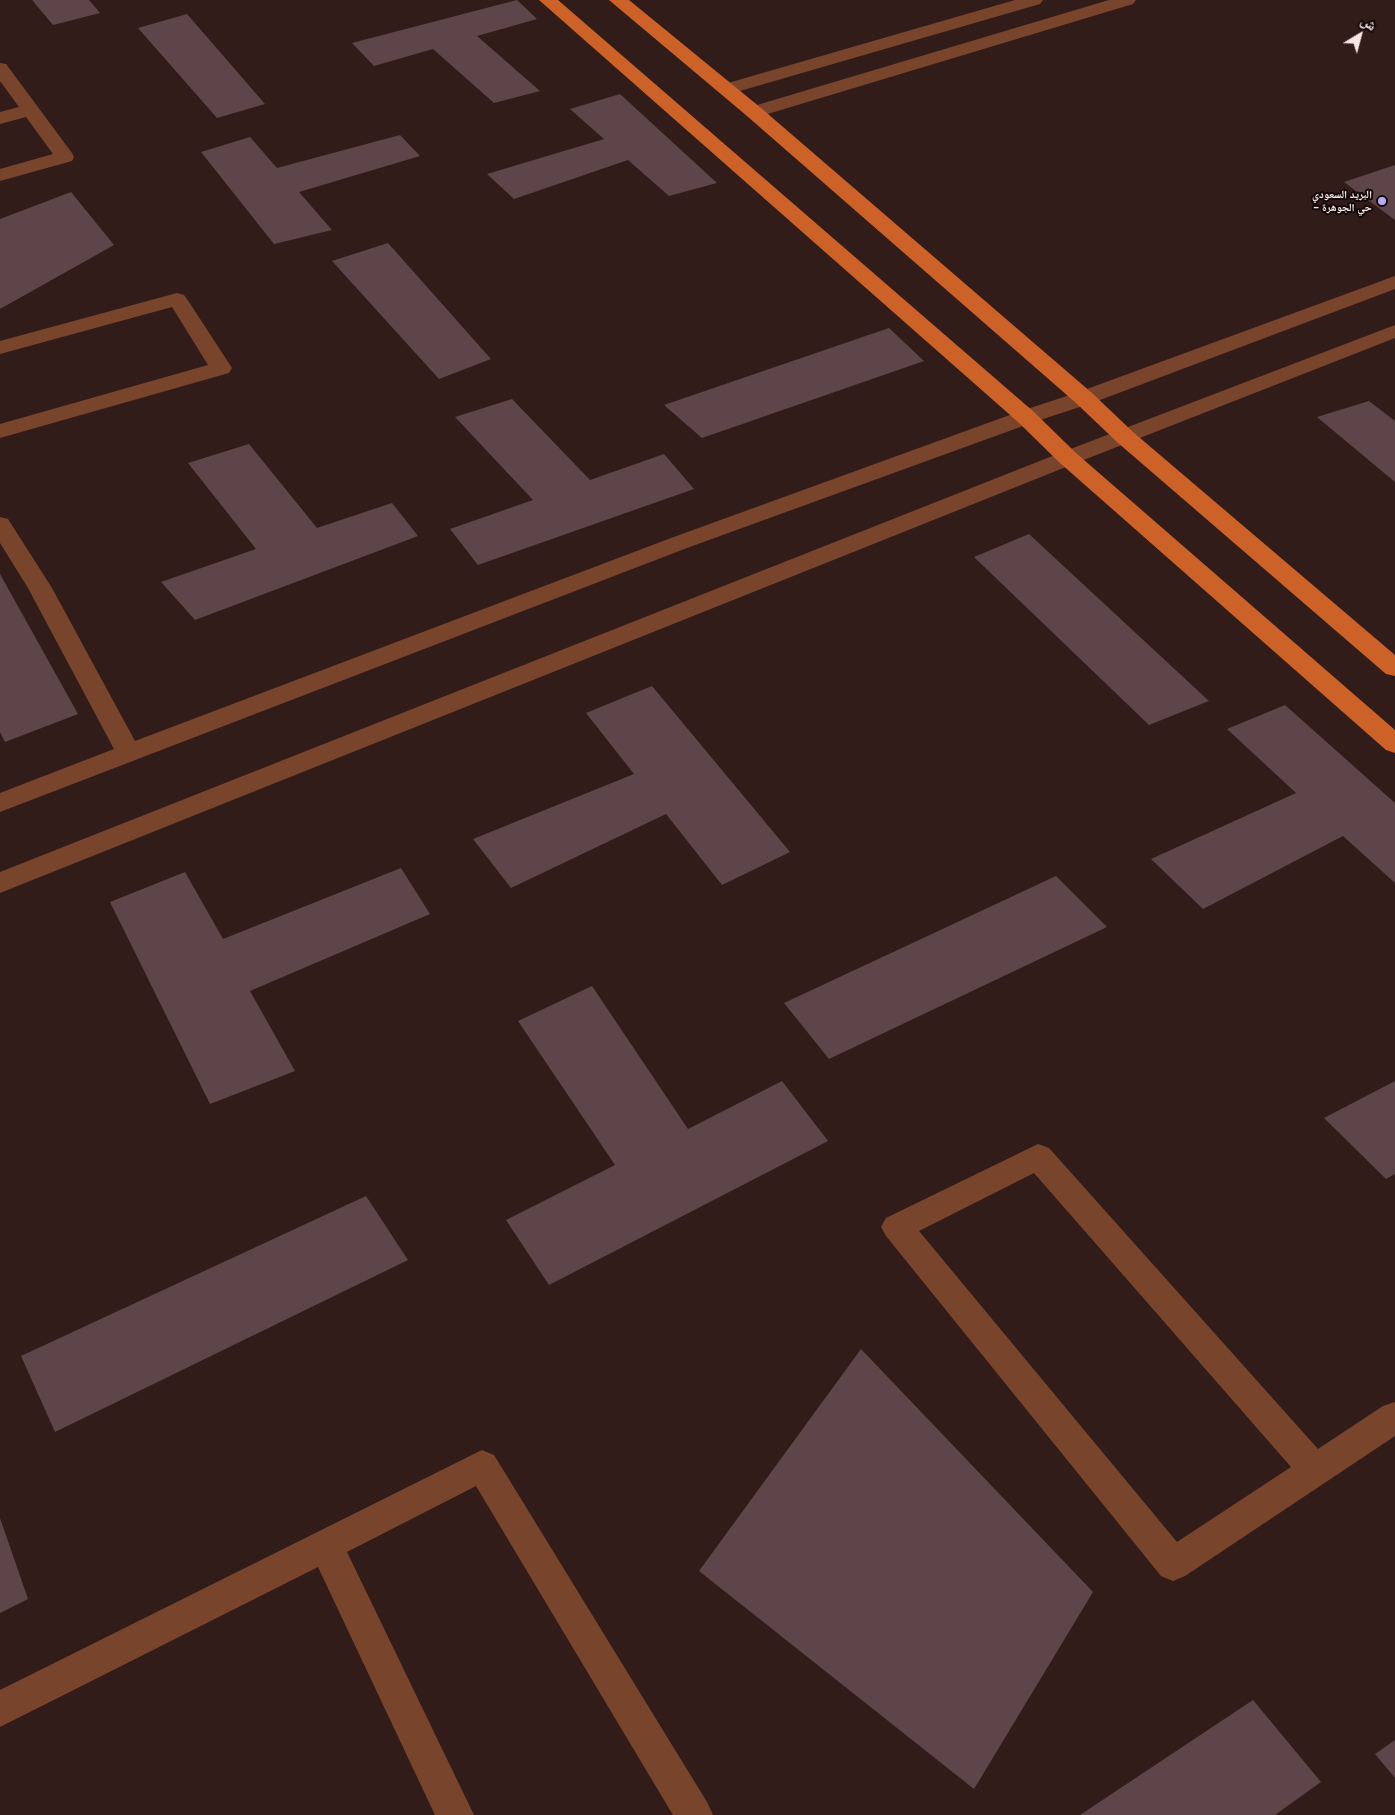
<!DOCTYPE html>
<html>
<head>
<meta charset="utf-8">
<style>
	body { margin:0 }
	#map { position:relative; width:1395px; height:1815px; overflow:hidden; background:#321c19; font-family:"DM Sans","Noto Naskh Arabic",sans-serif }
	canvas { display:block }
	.north { position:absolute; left:1335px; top:10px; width:50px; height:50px; -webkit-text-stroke:4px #130908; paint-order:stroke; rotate:37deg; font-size:14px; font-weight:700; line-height:20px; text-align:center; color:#f6e6e4 }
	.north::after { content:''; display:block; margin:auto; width:18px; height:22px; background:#f6e6e4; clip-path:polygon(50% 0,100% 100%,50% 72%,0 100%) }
</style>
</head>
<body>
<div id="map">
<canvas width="1395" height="1815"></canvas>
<div class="north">ش</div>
</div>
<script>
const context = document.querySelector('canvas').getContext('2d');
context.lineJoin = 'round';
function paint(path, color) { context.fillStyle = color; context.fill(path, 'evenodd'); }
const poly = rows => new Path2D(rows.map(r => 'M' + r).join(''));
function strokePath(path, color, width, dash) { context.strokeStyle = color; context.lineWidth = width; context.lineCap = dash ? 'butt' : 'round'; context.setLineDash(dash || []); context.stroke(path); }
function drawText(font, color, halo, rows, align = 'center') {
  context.font = font + ' "DM Sans","Noto Naskh Arabic",sans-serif'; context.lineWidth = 4; context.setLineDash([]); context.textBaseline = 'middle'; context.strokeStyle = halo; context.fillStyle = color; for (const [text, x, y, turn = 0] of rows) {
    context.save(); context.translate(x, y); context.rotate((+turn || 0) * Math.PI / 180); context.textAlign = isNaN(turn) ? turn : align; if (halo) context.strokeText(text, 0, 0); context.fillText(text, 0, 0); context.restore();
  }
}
paint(poly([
	[32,0,89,0,100,13,53,25],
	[517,0,537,19,477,36,540,91,494,103,433,49,374,66,352,43],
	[187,14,265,104,217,118,138,28],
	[620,94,717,183,669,196,628,160,514,199,487,174,604,139,570,109],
	[400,135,420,156,299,192,332,230,274,244,201,152,250,137,277,168],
	[1395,165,1395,220,1344,182],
	[71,192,114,245,0,309,0,219],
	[388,243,491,359,439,379,332,261],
	[889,328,924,361,702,438,664,405],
	[512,399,590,480,664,454,694,489,478,565,450,529,533,500,455,417],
	[1369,401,1395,421,1395,482,1317,417],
	[249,444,317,528,392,503,418,536,195,620,161,582,256,549,188,463],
	[1029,534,1209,701,1149,725,974,557],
	[0,574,78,714,5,742,0,732],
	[652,686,790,852,722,885,666,814,511,888,473,839,634,774,586,713],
	[1285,705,1395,803,1395,883,1343,836,1203,909,1151,859,1296,793,1227,729],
	[401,868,430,914,250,991,295,1071,210,1104,110,902,185,872,223,939],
	[1056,876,1107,927,829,1059,784,1003],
	[592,986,688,1129,782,1081,828,1141,549,1285,506,1220,615,1165,518,1021],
	[1395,1081,1395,1174,1386,1179,1324,1118],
	[366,1196,408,1260,55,1432,21,1356],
	[861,1349,1093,1592,974,1789,699,1571],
	[0,1518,28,1599,0,1613],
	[1253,1700,1321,1782,1275,1815,1080,1815],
	[1395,1740,1395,1778,1375,1754]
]), '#5e4549');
paint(poly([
	[1015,0,1043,0,1040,4,733,93,727,94,721,93,718,89,721,85,1015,0],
	[1109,0,1136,0,1133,4,761,116,754,118,747,116,745,112,747,108,1109,0],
	[0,63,6,64,72,153,74,157,72,161,0,181,0,169,53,154,26,117,0,124,0,112,19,107,0,81,0,63],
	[1395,276,1395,289,1092,403,1034,422,687,548,0,812,0,793,114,749,28,588,0,543,0,517,8,519,52,588,135,741,671,538,1018,412,1076,393,1395,276],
	[177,293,184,295,187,299,232,368,229,373,0,438,0,424,208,365,172,307,0,354,0,341,177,293],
	[1395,325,1395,338,1076,463,0,893,0,872,1060,453,1395,325],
	[1038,1144,1049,1148,1318,1449,1383,1406,1395,1402,1395,1436,1185,1576,1173,1581,1161,1576,886,1236,881,1227,886,1218,1038,1144],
	[1034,1173,1291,1467,1177,1542,919,1231,1034,1173],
	[482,1450,494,1455,707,1802,713,1815,673,1815,476,1486,347,1552,474,1815,435,1815,318,1567,0,1727,0,1690,482,1450]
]), '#78452c');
paint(poly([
	[539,0,558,0,1034,412,1076,453,1395,730,1395,753,1386,750,1060,463,1018,422,539,0],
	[609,0,629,0,761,108,1092,393,1133,432,1395,655,1395,676,1386,674,1117,442,1076,403,747,116,609,0]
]), '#cd6229');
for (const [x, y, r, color] of [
	[1382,201,5,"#b9abf7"]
]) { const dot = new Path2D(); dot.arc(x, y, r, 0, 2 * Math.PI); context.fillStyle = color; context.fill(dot); strokePath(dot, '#130908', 2); }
drawText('bold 11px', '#f6e6e4', '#130908', [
	["البريد السعودي",1372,195],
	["- حي الجوهرة",1372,208]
], 'right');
</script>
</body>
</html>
